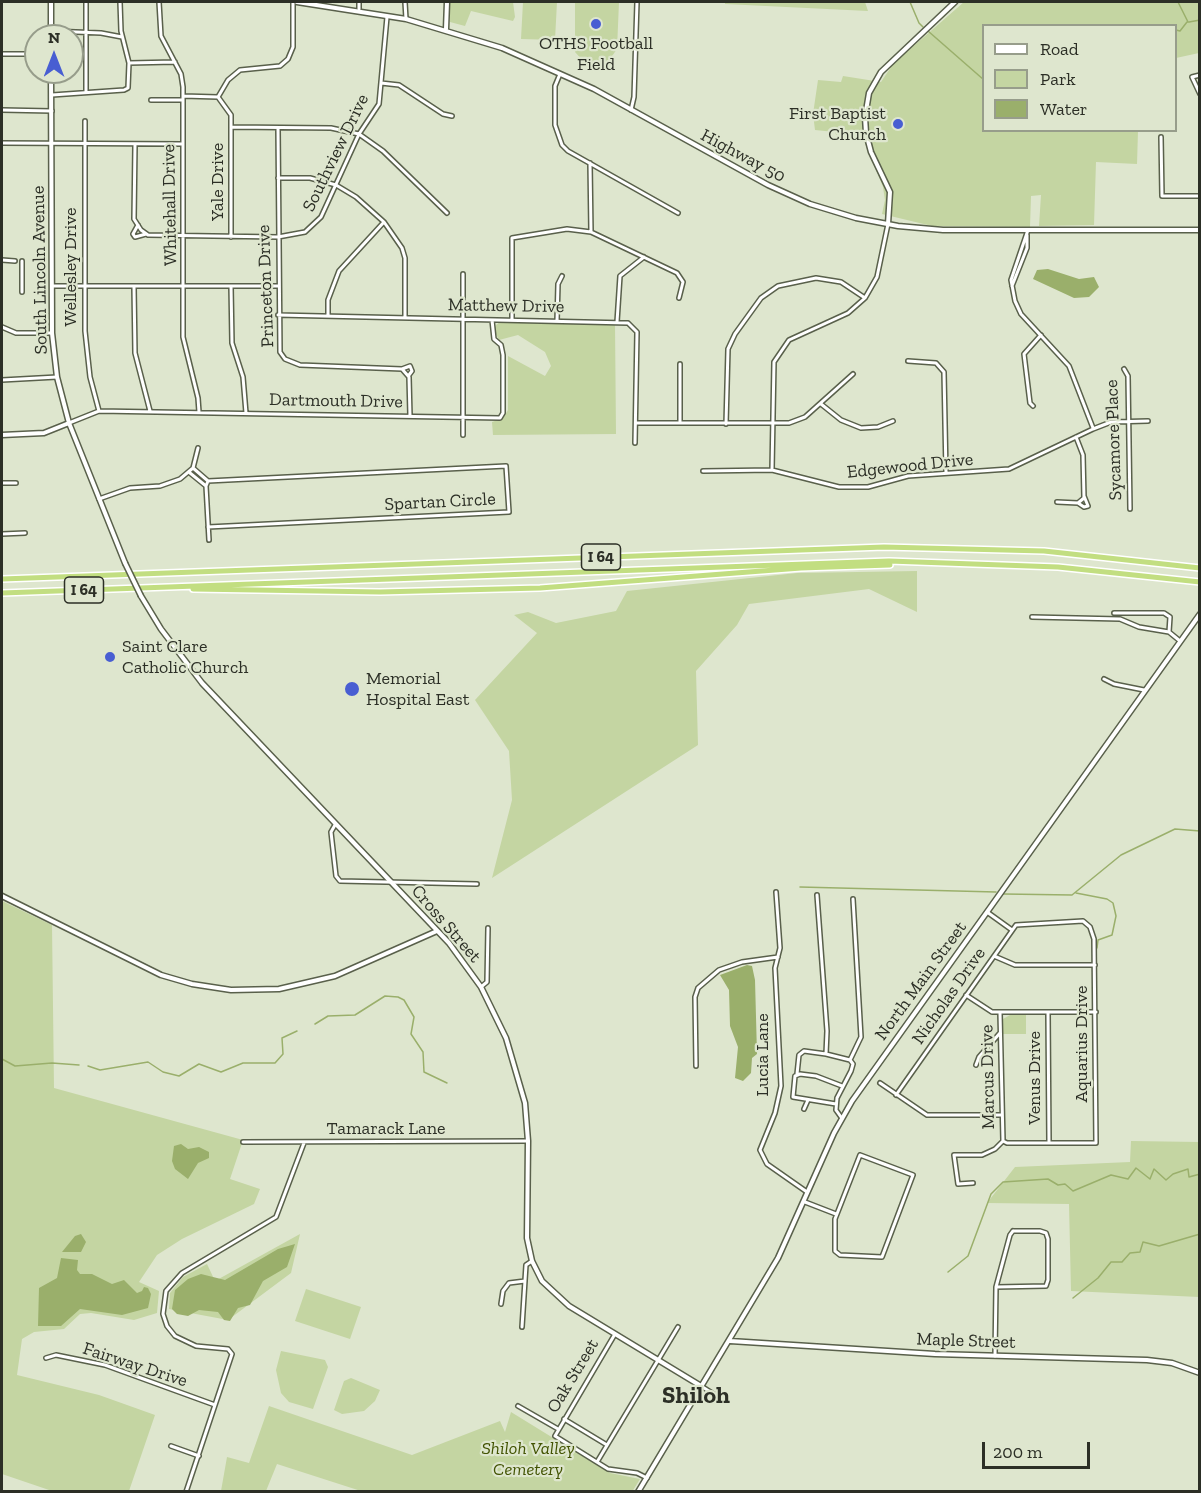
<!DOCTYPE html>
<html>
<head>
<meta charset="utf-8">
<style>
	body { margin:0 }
	#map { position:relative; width:1201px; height:1493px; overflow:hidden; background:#dee6ce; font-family:"Zilla Slab",serif }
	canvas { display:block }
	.frame { position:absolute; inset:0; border:3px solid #2c2f26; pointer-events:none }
	.legend { position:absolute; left:982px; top:24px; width:195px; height:108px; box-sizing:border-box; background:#dee6ce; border:2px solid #979d8b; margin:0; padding:8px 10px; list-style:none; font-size:18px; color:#2c2f26 }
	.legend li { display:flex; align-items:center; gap:12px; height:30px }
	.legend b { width:30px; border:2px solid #979d8b }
	.north { position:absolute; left:24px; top:24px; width:60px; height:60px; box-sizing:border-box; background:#dee6ce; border:2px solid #979d8b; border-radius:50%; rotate:0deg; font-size:16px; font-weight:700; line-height:24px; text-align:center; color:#2c2f26 }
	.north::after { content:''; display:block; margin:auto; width:21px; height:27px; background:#485ed2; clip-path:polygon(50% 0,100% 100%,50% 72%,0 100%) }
	.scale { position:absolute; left:982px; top:1442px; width:108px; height:27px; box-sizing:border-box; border:3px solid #2c2f26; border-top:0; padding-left:8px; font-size:18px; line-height:21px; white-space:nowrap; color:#2c2f26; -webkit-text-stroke:4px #dee6ce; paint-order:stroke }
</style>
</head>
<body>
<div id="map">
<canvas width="1201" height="1493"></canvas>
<div class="frame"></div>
<ul class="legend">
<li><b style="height:8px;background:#fff"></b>Road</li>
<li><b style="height:16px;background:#c4d5a2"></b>Park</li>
<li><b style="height:16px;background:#9aaf6b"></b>Water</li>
</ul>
<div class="north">N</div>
<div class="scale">200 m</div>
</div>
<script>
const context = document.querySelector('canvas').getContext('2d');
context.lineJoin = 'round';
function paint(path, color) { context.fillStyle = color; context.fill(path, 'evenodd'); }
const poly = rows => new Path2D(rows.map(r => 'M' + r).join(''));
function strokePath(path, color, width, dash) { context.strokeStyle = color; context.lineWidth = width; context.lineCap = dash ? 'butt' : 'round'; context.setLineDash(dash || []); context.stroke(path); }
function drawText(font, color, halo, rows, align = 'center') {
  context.font = font + ' "Zilla Slab",serif'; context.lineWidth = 4.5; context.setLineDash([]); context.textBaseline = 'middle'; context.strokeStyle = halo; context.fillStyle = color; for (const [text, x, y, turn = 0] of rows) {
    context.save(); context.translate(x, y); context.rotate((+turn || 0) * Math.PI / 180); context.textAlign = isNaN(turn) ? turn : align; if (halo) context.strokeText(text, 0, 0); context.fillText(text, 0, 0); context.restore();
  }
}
paint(poly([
	[450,2,513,2,515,17,513,21,471,11,465,26,450,22],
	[523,2,557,2,555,40,521,39],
	[575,2,619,2,617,49,610,59,602,64,592,65,584,62,575,52],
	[725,2,865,2,868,11,725,4],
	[964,2,1199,2,1199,53,1176,58,1176,26,984,26,984,130,1138,131,1137,164,1096,162,1094,225,1039,226,1041,195,1031,196,1030,227,932,226,882,214,885,200,883,187,862,136,837,137,835,132,815,130,813,114,818,80,841,82,843,76,881,82,893,64],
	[500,322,615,325,616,434,493,435,492,422,503,418,508,410,508,356,545,376,551,366,545,352,518,335,499,340,494,330,496,325],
	[917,571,917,612,869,589,749,604,737,625,696,671,698,745,492,878,512,800,509,751,475,700,537,633,514,615,528,612,556,623,616,611,627,591,797,573],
	[2,901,52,925,54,1088,243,1140,230,1179,260,1189,254,1204,182,1239,157,1255,139,1282,159,1291,157,1313,134,1320,91,1313,80,1314,64,1329,34,1332,22,1339,17,1375,99,1395,155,1415,129,1491,52,1491,2,1474],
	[1010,1015,1026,1015,1026,1034,1003,1034,1003,1019],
	[1131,1141,1199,1142,1199,1297,1071,1291,1069,1204,987,1203,1015,1167,1130,1162],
	[300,1234,291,1273,228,1320,169,1309,170,1293,183,1277,207,1264,215,1281],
	[306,1289,361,1307,350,1339,295,1321],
	[281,1351,325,1360,328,1367,313,1409,289,1402,281,1393,276,1370],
	[351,1378,380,1390,375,1401,364,1411,342,1414,334,1410,344,1381],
	[269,1406,412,1455,500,1421,505,1432,511,1412,610,1473,640,1479,632,1492,364,1492,277,1464,266,1491,221,1491,227,1457,249,1463]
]), '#c4d5a2');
paint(poly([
	[1048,269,1079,279,1094,277,1099,287,1089,297,1074,298,1033,279,1037,270],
	[747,965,752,966,755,980,757,1054,752,1058,751,1073,743,1081,735,1078,738,1047,730,1026,729,990,720,975],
	[181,1144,188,1149,199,1147,209,1152,209,1158,198,1163,188,1179,175,1169,172,1161,174,1146],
	[81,1234,86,1242,81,1252,62,1252,75,1236],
	[295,1244,287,1267,263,1281,250,1305,238,1308,230,1321,224,1320,218,1312,199,1310,188,1316,177,1314,172,1309,175,1290,188,1279,201,1274,225,1280,278,1249],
	[61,1258,78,1260,77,1270,80,1274,92,1274,112,1284,124,1280,137,1293,142,1291,144,1287,148,1288,151,1294,148,1308,122,1315,80,1309,61,1326,38,1326,39,1288,57,1278]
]), '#9aaf6b');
strokePath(poly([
	[910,2,919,23,923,27],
	[1178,2,1188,22],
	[1189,22,1200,20],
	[1176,30,1180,31,1187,22],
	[928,31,984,80],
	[800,887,996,892],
	[1076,893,1107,899,1113,903,1116,916,1112,935,1098,940,1097,948],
	[1004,894,1072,895,1121,855,1175,829,1200,831],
	[315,1024,328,1016,355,1015,385,996,398,997,404,1000,414,1017,411,1034,423,1052,424,1072,447,1083],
	[2,1059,15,1066,52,1063,79,1065],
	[88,1066,100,1070,148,1062,163,1072,179,1076,199,1064,221,1072,243,1063,275,1063,283,1054,282,1038,297,1031],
	[948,1272,968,1256,991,1194,1003,1182,1048,1179,1058,1185,1065,1184,1073,1191,1111,1175,1128,1179,1136,1168,1150,1179,1154,1169,1166,1180,1173,1174,1188,1169,1189,1177,1200,1174],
	[1073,1298,1098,1278,1111,1262,1122,1262,1130,1253,1140,1252,1143,1242,1159,1246,1200,1234]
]), '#9aaf6b', 1.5);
const street = poly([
	[159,2,161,36,181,74,183,87,183,337,198,398,199,412],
	[405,2,406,19],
	[359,9,359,2],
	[51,31,101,33,122,37],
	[2,54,36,54],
	[129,63,175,62],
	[560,74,555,86,555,125,562,145,568,151,678,213],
	[1200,75,1192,77,1200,94],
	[381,83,399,85,443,114,452,116],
	[86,91,86,2],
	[52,95,124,90,128,88,129,63,121,31,120,2],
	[183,96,218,97],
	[218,97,228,80,240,70,280,66,288,59,293,47,293,2],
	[218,97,231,115,231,237],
	[151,100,183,100],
	[2,110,52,111],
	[631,110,634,97,637,2],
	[85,121,85,331,90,377,99,411],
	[231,127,331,128,359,134,383,151,447,213],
	[278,128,280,352,285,359,300,365,402,369,409,377,410,416],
	[1161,137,1162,196,1200,196],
	[2,143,183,144],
	[135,145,134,219,141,230,148,235,278,237,305,232,321,217,359,134,379,104,387,17],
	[590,163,591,232],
	[278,178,310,178,336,185,356,197,384,222,402,248,405,258,405,318],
	[138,225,133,234,135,237,146,234],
	[1028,230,1011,280,1015,301,1021,314,1069,366,1093,428],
	[2,260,15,261],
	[52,286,278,286],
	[231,286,232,343,243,377,246,413],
	[1012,286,1027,248,1027,235],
	[134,287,135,353,150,411],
	[22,292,22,261],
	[278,315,628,323,637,332,635,443],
	[328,316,328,300,339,271,384,222],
	[512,320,512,238,567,229,591,232,677,273,683,282,679,298],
	[557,321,558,284,562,276],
	[617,322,620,276,644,257],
	[2,327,16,333,52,333],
	[908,361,936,363,944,372,946,473],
	[402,369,410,366,412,371,409,375],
	[1124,369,1128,376,1130,509],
	[2,380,57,377],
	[821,404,841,420,861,428,878,427,893,421],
	[1033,406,1030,403,1024,354,1041,335],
	[69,423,99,411,500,418,503,413,503,355,501,345,494,339,492,320],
	[636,423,789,423,805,417,853,374],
	[680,423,680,364],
	[726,424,728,349,735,334,761,298,778,286,816,278,841,282,865,298],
	[463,435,463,274],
	[193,468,208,481,506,466,509,512,208,527],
	[772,470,774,362,789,340,848,313,865,298,877,277,888,224],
	[703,471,772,470,839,487,868,487,908,476,1009,469,1093,429,1111,422,1148,421],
	[190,473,206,486],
	[208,481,206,486,209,540],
	[2,483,16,483],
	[99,499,130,488,160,486,180,479,193,468,198,448],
	[1057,502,1078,503,1084,498,1083,455,1076,437],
	[1078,503,1084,507,1088,506,1084,496],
	[2,534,25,533],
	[1114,613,1164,613,1170,617,1169,632,1180,641],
	[1032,617,1120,619,1139,627,1169,632],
	[1104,679,1114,684,1144,690],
	[335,825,331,832,332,841,336,876,340,881,477,884],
	[776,892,780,948,775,968,781,1086,775,1113,760,1150,767,1164,807,1192],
	[817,895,827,1031,826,1054,850,1060],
	[987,912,1012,930],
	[994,956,1015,965,1095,965],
	[481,987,487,982,488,928],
	[966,995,992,1012,1096,1012],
	[1000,1013,1003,1141],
	[1048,1013,1049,1143],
	[976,1065,979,1057,1000,1033],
	[696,1066,695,997,698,988,719,970,742,962,778,957],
	[797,1074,799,1055,804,1051,826,1054],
	[880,1083,927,1115,1001,1115],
	[896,1095,1016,925,1083,921,1090,927,1094,939,1096,1143,1007,1143,1003,1141],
	[836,1104,793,1097,795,1076,800,1074,816,1076,842,1086],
	[804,1109,808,1100],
	[841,1117,836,1110,837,1098,851,1071,853,1064,850,1060,861,1037,853,899],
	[243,1142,528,1141],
	[860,1155,913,1175,882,1257,840,1255,835,1251,835,1219,860,1155],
	[973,1183,958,1184,954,1155,982,1155,995,1149,1003,1141],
	[805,1202,836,1214],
	[1013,1231,1040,1231,1046,1233,1048,1239,1048,1280,1046,1286,996,1287,1010,1235,1013,1231],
	[501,1304,503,1291,509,1283,525,1281],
	[522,1327,526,1265,532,1261],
	[615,1334,555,1436,608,1469,637,1473,647,1478],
	[995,1356,996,1287],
	[46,1358,56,1355,105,1365,215,1405],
	[701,1386,723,1400],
	[518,1406,558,1429],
	[564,1419,607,1445],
	[171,1446,199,1456],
	[597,1462,678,1327],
	[186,1492,232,1354,228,1349,196,1346,175,1336,167,1326,163,1314,166,1291,182,1273,276,1217,304,1143]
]);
const secondary = poly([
	[51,2,51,36],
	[297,2,406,19,502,48,594,89,768,185,810,204,856,218,898,226,943,230,1200,230],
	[446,29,447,2],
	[51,72,52,333,57,377,69,423,125,563],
	[888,224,890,192,871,152,866,133,865,117,869,93,881,72,955,2],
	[2,435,44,433,69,423],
	[141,596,161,629,202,683,449,943,481,987,506,1038,525,1103,528,1141,527,1238,532,1261,542,1281,569,1306,701,1386],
	[2,896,161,975,192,984,231,990,279,989,335,976,437,931],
	[730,1341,935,1354,1147,1360,1172,1363,1200,1373],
	[638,1492,778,1258,834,1133,852,1101,1200,614]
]);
const highway = poly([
	[2,579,884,547,1044,551,1200,568],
	[193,589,380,592,540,588,801,568,890,565],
	[2,593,889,561,1058,567,1200,582]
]);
strokePath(street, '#59604b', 6);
strokePath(secondary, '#59604b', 7);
strokePath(highway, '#fff', 8);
strokePath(street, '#fff', 3);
strokePath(secondary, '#fff', 4);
strokePath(highway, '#c2de81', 5);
const secondaryBridge = poly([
	[125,563,141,596]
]);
strokePath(secondaryBridge, '#59604b', 7, []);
strokePath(secondaryBridge, '#fff', 4);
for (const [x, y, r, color] of [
	[596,24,6,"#485ed2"],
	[898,124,6,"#485ed2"],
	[110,657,6,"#485ed2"],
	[352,689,8,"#485ed2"]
]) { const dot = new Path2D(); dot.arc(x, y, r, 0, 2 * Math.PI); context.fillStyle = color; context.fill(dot); strokePath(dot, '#dee6ce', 2); }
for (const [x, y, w] of [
	[601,557,39],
	[84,590,39]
]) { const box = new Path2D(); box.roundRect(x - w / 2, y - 13, w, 26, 4.5); context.fillStyle = '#dee6ce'; context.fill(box); strokePath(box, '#2c2f26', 1.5); }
drawText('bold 16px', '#2c2f26', null, [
	["I 64",601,557],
	["I 64",84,590]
]);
drawText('18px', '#2c2f26', '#dee6ce', [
	["OTHS Football",596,44,"center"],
	["Field",596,65,"center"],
	["First Baptist",886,114,"right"],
	["Church",886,135,"right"],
	["Saint Clare",122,647],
	["Catholic Church",122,668],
	["Memorial",366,679],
	["Hospital East",366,700]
], 'left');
drawText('18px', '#2c2f26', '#dee6ce', [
	["Southview Drive",336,153,-64],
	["Highway 50",743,156,28],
	["Yale Drive",218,182,-90],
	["Whitehall Drive",170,205,-91],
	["Wellesley Drive",71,267,-90],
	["South Lincoln Avenue",40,270,-91],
	["Princeton Drive",266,286,-92],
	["Matthew Drive",506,306,1],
	["Dartmouth Drive",336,401,1],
	["Sycamore Place",1114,440,-92],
	["Edgewood Drive",910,466,-6],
	["Spartan Circle",440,502,-3],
	["Cross Street",446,924,49],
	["North Main Street",921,981,-54],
	["Nicholas Drive",949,996,-55],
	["Aquarius Drive",1082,1044,-90],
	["Lucia Lane",763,1055,-90],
	["Marcus Drive",988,1077,-91],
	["Venus Drive",1035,1078,-90],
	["Tamarack Lane",386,1129],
	["Maple Street",966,1341,2],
	["Fairway Drive",135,1365,18],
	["Oak Street",573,1376,-59]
]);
drawText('italic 18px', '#425302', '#dee6ce', [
	["Shiloh Valley",528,1449],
	["Cemetery",528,1470]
]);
drawText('bold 24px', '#2c2f26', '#dee6ce', [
	["Shiloh",696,1396]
]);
</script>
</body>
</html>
